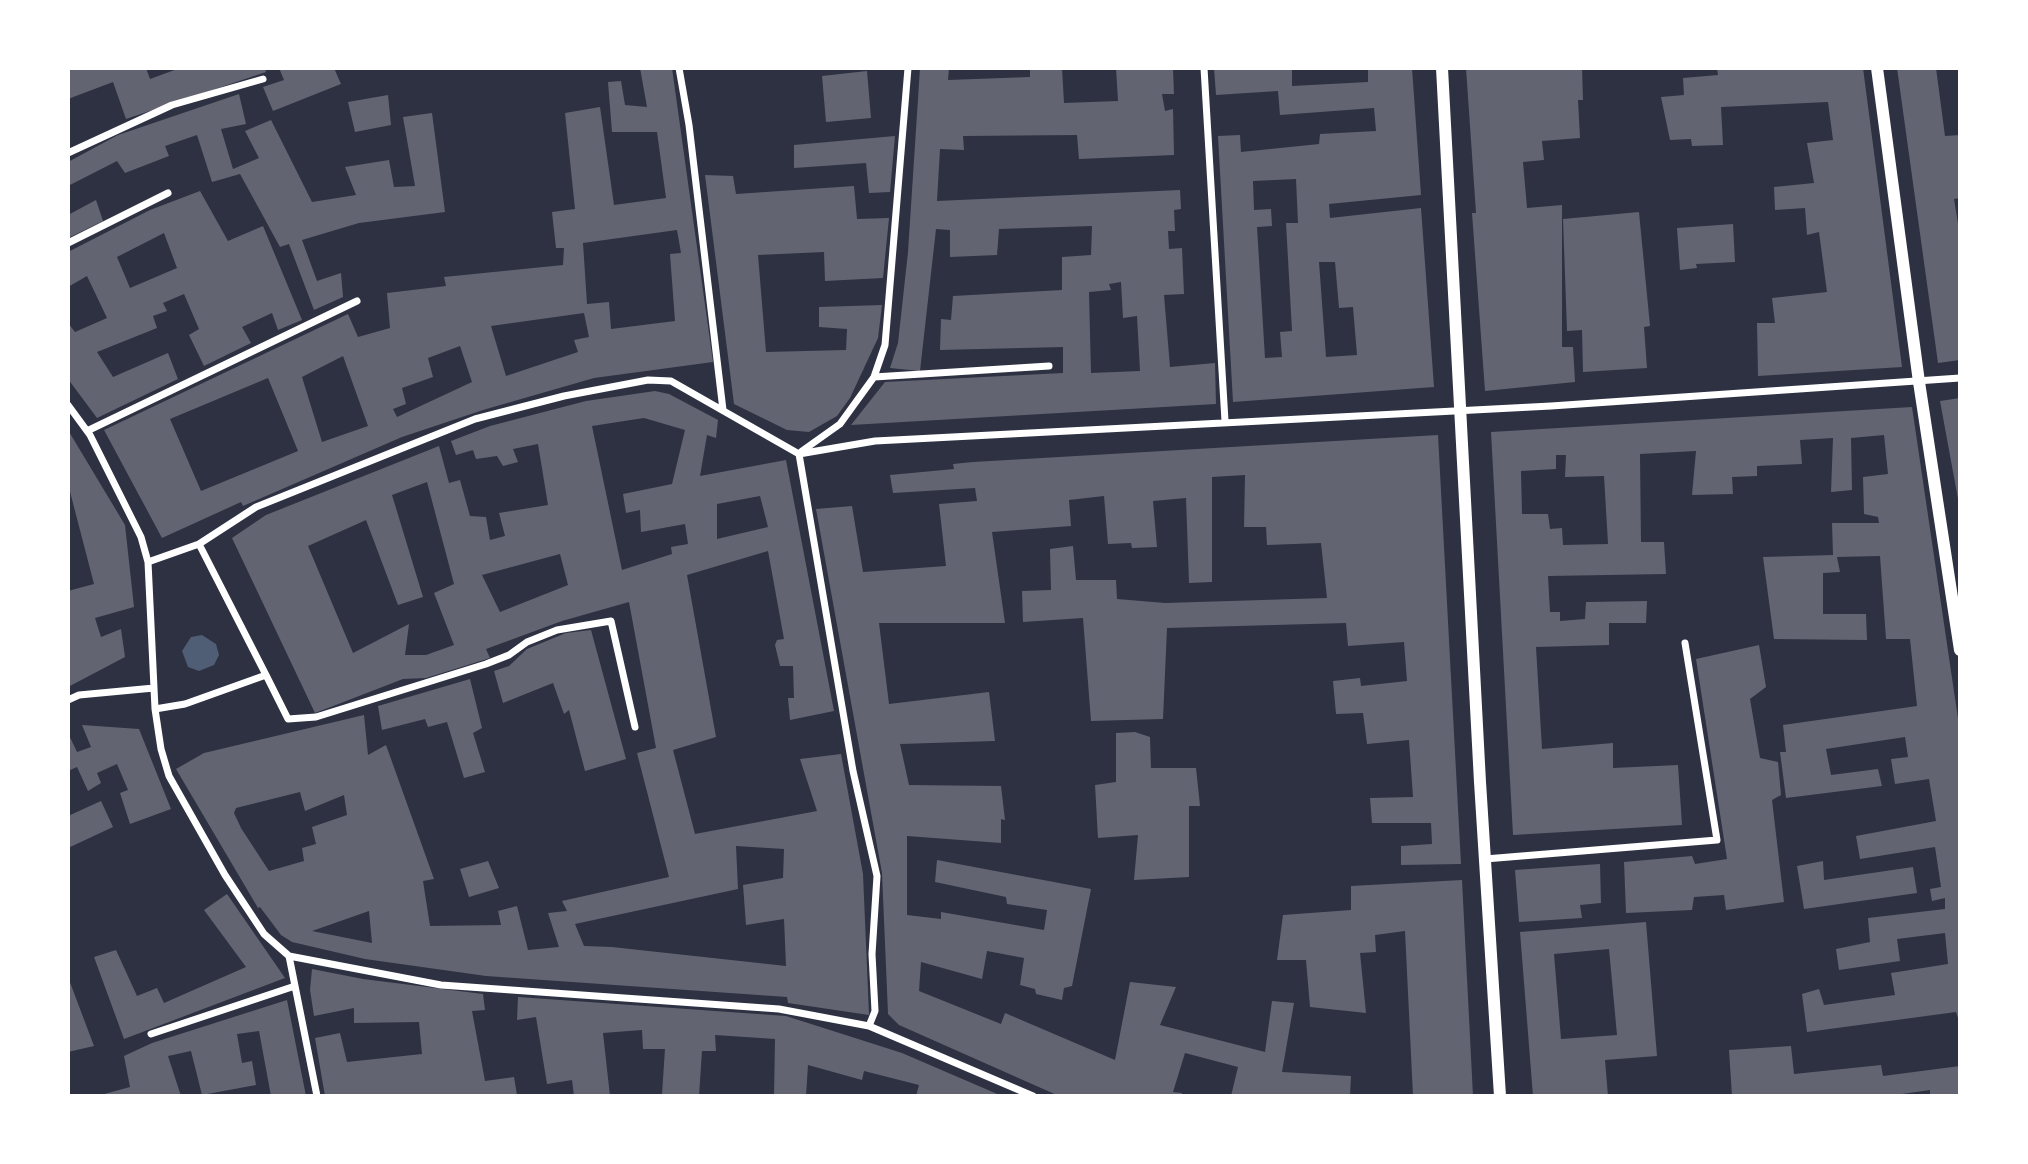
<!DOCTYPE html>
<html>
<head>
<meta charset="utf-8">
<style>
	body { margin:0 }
	#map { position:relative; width:2028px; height:1164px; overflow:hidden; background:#2d3142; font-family:"Sofia Sans Condensed",sans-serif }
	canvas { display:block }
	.frame { position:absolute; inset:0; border:70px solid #fff; pointer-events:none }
</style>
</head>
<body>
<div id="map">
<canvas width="2028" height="1164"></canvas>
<div class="frame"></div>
</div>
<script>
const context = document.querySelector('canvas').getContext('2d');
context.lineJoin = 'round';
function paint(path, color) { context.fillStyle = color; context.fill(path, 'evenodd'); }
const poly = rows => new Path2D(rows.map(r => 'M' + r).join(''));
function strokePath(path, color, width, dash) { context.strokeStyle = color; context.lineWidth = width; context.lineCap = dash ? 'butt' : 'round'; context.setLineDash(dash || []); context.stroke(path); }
paint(poly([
	[202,635,216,644,219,655,214,665,199,671,188,667,182,651,191,637]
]), '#4f5d75');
paint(poly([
	[68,68,146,68,150,79,180,68,265,68,266,72,126,119,113,82,68,99],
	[279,68,334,68,341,84,273,111,263,87,284,80],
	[640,68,672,68,713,362,594,378,483,410,402,437,243,506,241,502,162,538,104,430,348,314,358,337,390,328,387,293,446,286,444,277,563,265,564,248,556,248,552,212,575,209,565,113,600,107,614,205,666,198,657,132,612,132,608,82,621,81,625,105,647,107],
	[677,230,681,253,670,254,675,321,611,329,609,302,587,304,583,243],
	[584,313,589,337,574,340,578,352,506,376,491,326],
	[460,346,472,382,397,417,393,409,406,404,402,388,433,377,428,358],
	[343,356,368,426,322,442,302,377],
	[268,378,298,451,201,491,170,419],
	[920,68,949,68,948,80,1030,77,1030,68,1062,68,1064,103,1118,101,1116,68,1173,68,1174,94,1162,94,1165,111,1173,109,1174,155,1079,159,1077,135,963,136,964,150,940,149,937,201,1180,190,1181,209,1174,210,1175,231,1168,231,1169,249,1182,248,1184,294,1164,295,1170,367,1215,363,1216,404,851,425,885,382,1063,373,1063,347,940,350,941,319,951,320,953,296,1062,290,1062,257,1091,255,1092,226,999,229,997,255,950,257,950,230,936,229,920,371,890,368,898,343,908,252],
	[1121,282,1123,318,1137,316,1140,371,1091,373,1089,292,1111,290,1109,284],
	[1214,68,1292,68,1292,86,1368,82,1368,68,1412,68,1421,195,1329,204,1330,218,1421,208,1434,387,1233,402,1218,136,1240,135,1241,152,1319,144,1320,134,1376,131,1374,108,1280,115,1278,91,1216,95],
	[1296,179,1298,223,1286,223,1292,331,1280,332,1282,357,1265,358,1257,227,1272,226,1271,209,1254,210,1253,181],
	[1319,262,1335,262,1339,308,1353,307,1357,355,1326,357],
	[1466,68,1582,68,1583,100,1578,100,1580,138,1542,141,1544,160,1523,162,1527,208,1562,205,1562,347,1573,347,1575,382,1485,391,1472,213,1476,213],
	[1717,68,1863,68,1902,367,1758,376,1757,323,1775,323,1772,298,1827,292,1819,232,1807,235,1805,208,1775,210,1774,187,1814,183,1807,143,1833,140,1828,102,1721,107,1723,145,1692,146,1691,139,1670,140,1661,97,1684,95,1683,78,1718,75],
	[1897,68,1936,68,1945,136,1960,135,1960,198,1954,199,1960,236,1960,360,1938,363],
	[867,71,871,118,826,122,822,76],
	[239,94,246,124,221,129,233,169,259,158,245,131,271,120,312,202,356,195,345,167,389,160,394,187,415,186,403,117,432,113,445,212,359,223,302,240,317,281,341,273,343,297,314,310,289,244,280,247,240,174,212,182,197,135,165,146,169,156,125,173,117,161,68,186,68,162,118,135],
	[388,95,391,125,355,132,348,102],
	[895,136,890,192,869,193,866,163,794,168,794,145],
	[705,175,733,176,736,194,854,186,857,219,889,218,883,278,825,281,824,252,758,255,766,352,846,350,847,329,819,327,819,307,882,305,878,338,850,398,837,416,809,432,787,430,734,404],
	[200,191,228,241,263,226,302,320,278,330,272,313,242,327,251,343,204,366,189,335,199,329,184,294,163,303,167,311,153,316,157,328,97,352,113,377,168,353,178,379,97,418,68,379,68,323,75,332,107,318,87,276,68,287,68,252,150,210],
	[164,233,177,268,130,288,117,257],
	[96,200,103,221,68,238,68,215],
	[1639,212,1650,326,1644,327,1647,368,1583,372,1582,330,1567,331,1563,219],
	[1733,224,1735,262,1696,264,1697,268,1680,270,1677,228],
	[655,391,669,394,718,420,716,438,707,435,700,476,786,460,834,711,790,720,788,698,794,698,793,666,780,666,775,645,777,640,784,639,768,551,687,575,716,737,673,750,695,834,817,811,800,759,841,754,863,874,869,1015,788,1003,787,997,486,976,365,959,292,942,281,935,260,907,258,908,176,769,204,753,364,715,368,755,386,745,434,879,423,881,430,926,501,925,498,911,517,906,528,950,559,947,548,913,567,911,562,901,669,877,637,753,656,748,629,602,562,621,486,649,490,658,426,678,403,679,315,713,232,538,266,515,439,446,449,483,460,480,470,516,486,517,490,540,505,536,499,513,548,505,538,444,513,449,518,462,503,466,497,456,476,459,473,450,456,455,451,441,490,426,586,401],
	[644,418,685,430,672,484,623,494,626,513,640,510,641,532,685,524,688,544,671,547,672,554,622,570,592,426],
	[427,482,454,584,434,593,454,645,426,655,405,655,409,624,353,653,308,546,366,520,398,605,423,597,392,495],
	[760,496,768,527,717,539,717,504],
	[560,554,568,585,500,612,482,575],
	[300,792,305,811,344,795,347,815,312,827,316,844,302,848,304,861,269,871,241,828,234,813,236,808],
	[736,846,784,849,783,878,743,885,746,925,784,919,786,966,612,947,584,946,575,924,738,889],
	[369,911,372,943,312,931],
	[1960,398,1960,499,1958,499,1940,401],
	[1912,407,1960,732,1960,1024,1956,1012,1807,1032,1802,994,1819,989,1824,1005,1895,995,1891,973,1948,964,1945,933,1897,939,1900,961,1839,970,1836,949,1870,942,1868,918,1945,909,1945,898,1932,901,1930,889,1941,887,1935,847,1860,859,1856,836,1936,821,1929,779,1895,784,1891,759,1908,757,1905,737,1826,749,1831,775,1878,769,1882,786,1786,798,1780,752,1786,752,1783,725,1917,706,1910,639,1886,639,1880,556,1837,557,1840,572,1823,573,1823,614,1866,614,1867,640,1774,639,1763,557,1833,555,1832,523,1879,523,1878,517,1864,514,1863,477,1888,474,1884,435,1851,438,1852,490,1831,492,1833,438,1800,440,1802,464,1757,466,1757,476,1732,477,1733,494,1692,495,1696,451,1640,454,1641,542,1664,542,1666,574,1548,576,1550,612,1560,612,1560,621,1585,619,1586,602,1647,601,1646,623,1609,623,1609,645,1536,647,1542,749,1613,743,1613,768,1678,765,1682,825,1513,835,1491,432],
	[1556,455,1566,455,1565,477,1604,476,1608,544,1563,545,1562,528,1550,529,1548,514,1522,514,1521,471,1556,469],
	[68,430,125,525,134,607,95,618,101,637,121,629,125,657,68,687,68,591,94,584,68,484],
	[1438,435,1461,864,1401,865,1401,846,1432,844,1431,823,1372,823,1370,798,1413,797,1409,740,1367,744,1363,713,1336,714,1333,681,1360,678,1361,686,1407,681,1404,642,1348,646,1346,623,1167,628,1163,719,1091,721,1083,618,1023,622,1022,591,1051,590,1050,549,1073,546,1076,580,1116,580,1117,599,1165,603,1327,598,1321,543,1267,545,1266,527,1244,527,1245,475,1212,477,1212,582,1189,583,1186,498,1153,501,1157,547,1132,548,1131,543,1108,544,1104,496,1069,500,1071,526,992,532,1005,623,879,623,889,704,989,692,995,741,900,744,909,785,1001,786,1005,820,1001,819,1001,843,907,836,907,915,941,919,941,912,1044,930,1047,910,1007,904,1006,897,935,882,937,860,1091,889,1072,986,1064,988,1062,1000,1036,994,1035,989,1020,985,1024,958,987,951,982,979,921,962,919,991,1001,1024,1005,1013,1115,1060,1130,982,1176,987,1160,1025,1265,1052,1272,1001,1294,1003,1282,1072,1351,1076,1350,1096,1231,1096,1238,1067,1185,1053,1173,1092,1182,1093,1181,1096,1059,1096,899,1025,888,1014,882,873,816,509,852,506,863,572,946,566,939,504,977,501,975,488,893,493,890,475,954,469,953,464,973,462],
	[591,630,626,759,585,771,569,710,564,714,553,683,503,703,494,671,509,666,527,649,566,633],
	[1759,645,1766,687,1750,699,1760,758,1778,762,1781,795,1772,800,1784,902,1726,910,1724,895,1694,897,1692,910,1626,913,1624,862,1692,856,1695,864,1727,859,1696,659],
	[470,679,482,728,473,733,485,772,464,778,447,722,428,727,425,719,382,730,378,706],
	[82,725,139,729,171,809,130,824,120,793,128,790,117,764,97,773,101,783,88,791,77,767,68,771,68,733,77,752,91,747],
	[1135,732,1150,737,1151,768,1196,768,1200,806,1189,806,1189,877,1134,880,1138,835,1098,838,1095,785,1116,782,1116,733],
	[101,801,113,827,68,848,68,816],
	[488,861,499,888,469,897,460,869],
	[1823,861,1824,880,1913,867,1917,893,1804,909,1797,866],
	[1600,864,1601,903,1580,905,1582,918,1519,922,1515,870],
	[1462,880,1473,1096,1413,1096,1405,931,1375,935,1376,952,1360,953,1366,1013,1310,1007,1306,960,1277,960,1283,915,1351,910,1351,886],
	[227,894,285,978,124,1039,94,957,116,950,137,996,157,988,164,1003,246,967,204,910],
	[1646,922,1657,1056,1605,1060,1608,1096,1533,1096,1520,932],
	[1609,949,1617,1035,1561,1039,1554,954],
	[312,969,363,979,483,994,485,1010,472,1011,485,1081,514,1077,517,1095,325,1096,315,1038,340,1033,347,1062,422,1054,419,1022,354,1023,354,1008,314,1016,310,990],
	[68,977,94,1046,68,1052],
	[518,997,786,1016,902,1053,1002,1096,916,1096,919,1085,864,1071,862,1080,808,1065,806,1096,774,1096,775,1039,715,1035,716,1051,702,1051,699,1096,668,1096,662,1094,665,1049,643,1049,642,1030,603,1033,610,1096,574,1096,572,1080,547,1084,536,1017,517,1020],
	[287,1000,306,1096,271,1096,259,1031,237,1034,242,1063,252,1061,256,1085,202,1095,191,1051,168,1056,181,1096,97,1096,130,1087,124,1056,152,1043],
	[1791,1046,1794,1074,1881,1065,1883,1076,1960,1066,1960,1096,1930,1096,1930,1090,1888,1096,1732,1096,1729,1050]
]), '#626471');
strokePath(poly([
	[679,68,689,125,723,410],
	[1204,68,1225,421],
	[68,153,172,105,263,79],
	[68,243,168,193],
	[874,377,1049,366],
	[68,405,90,435,141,537,148,562],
	[87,431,357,301],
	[802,451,840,424,874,377,885,345,908,68],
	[799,454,875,441,1551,406,1960,378],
	[799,454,853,771,877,876,872,954,875,1011,869,1026],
	[199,544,256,507,475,419,564,396,648,380,671,381,799,454],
	[266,675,288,719,316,717,486,664,509,655,527,642,557,630,611,621,635,727],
	[68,700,79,695,154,688],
	[155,709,185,704,266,675,199,544,148,562,155,709,161,749,169,776,225,875,264,934,289,956,317,1096],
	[1485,859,1717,840,1685,643],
	[289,956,441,985,779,1009,869,1026,1033,1096],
	[151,1034,295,986]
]), '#fff', 7);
strokePath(poly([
	[1442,68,1480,782,1500,1096],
	[1877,68,1919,382,1960,650]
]), '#fff', 12);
</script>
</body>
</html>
